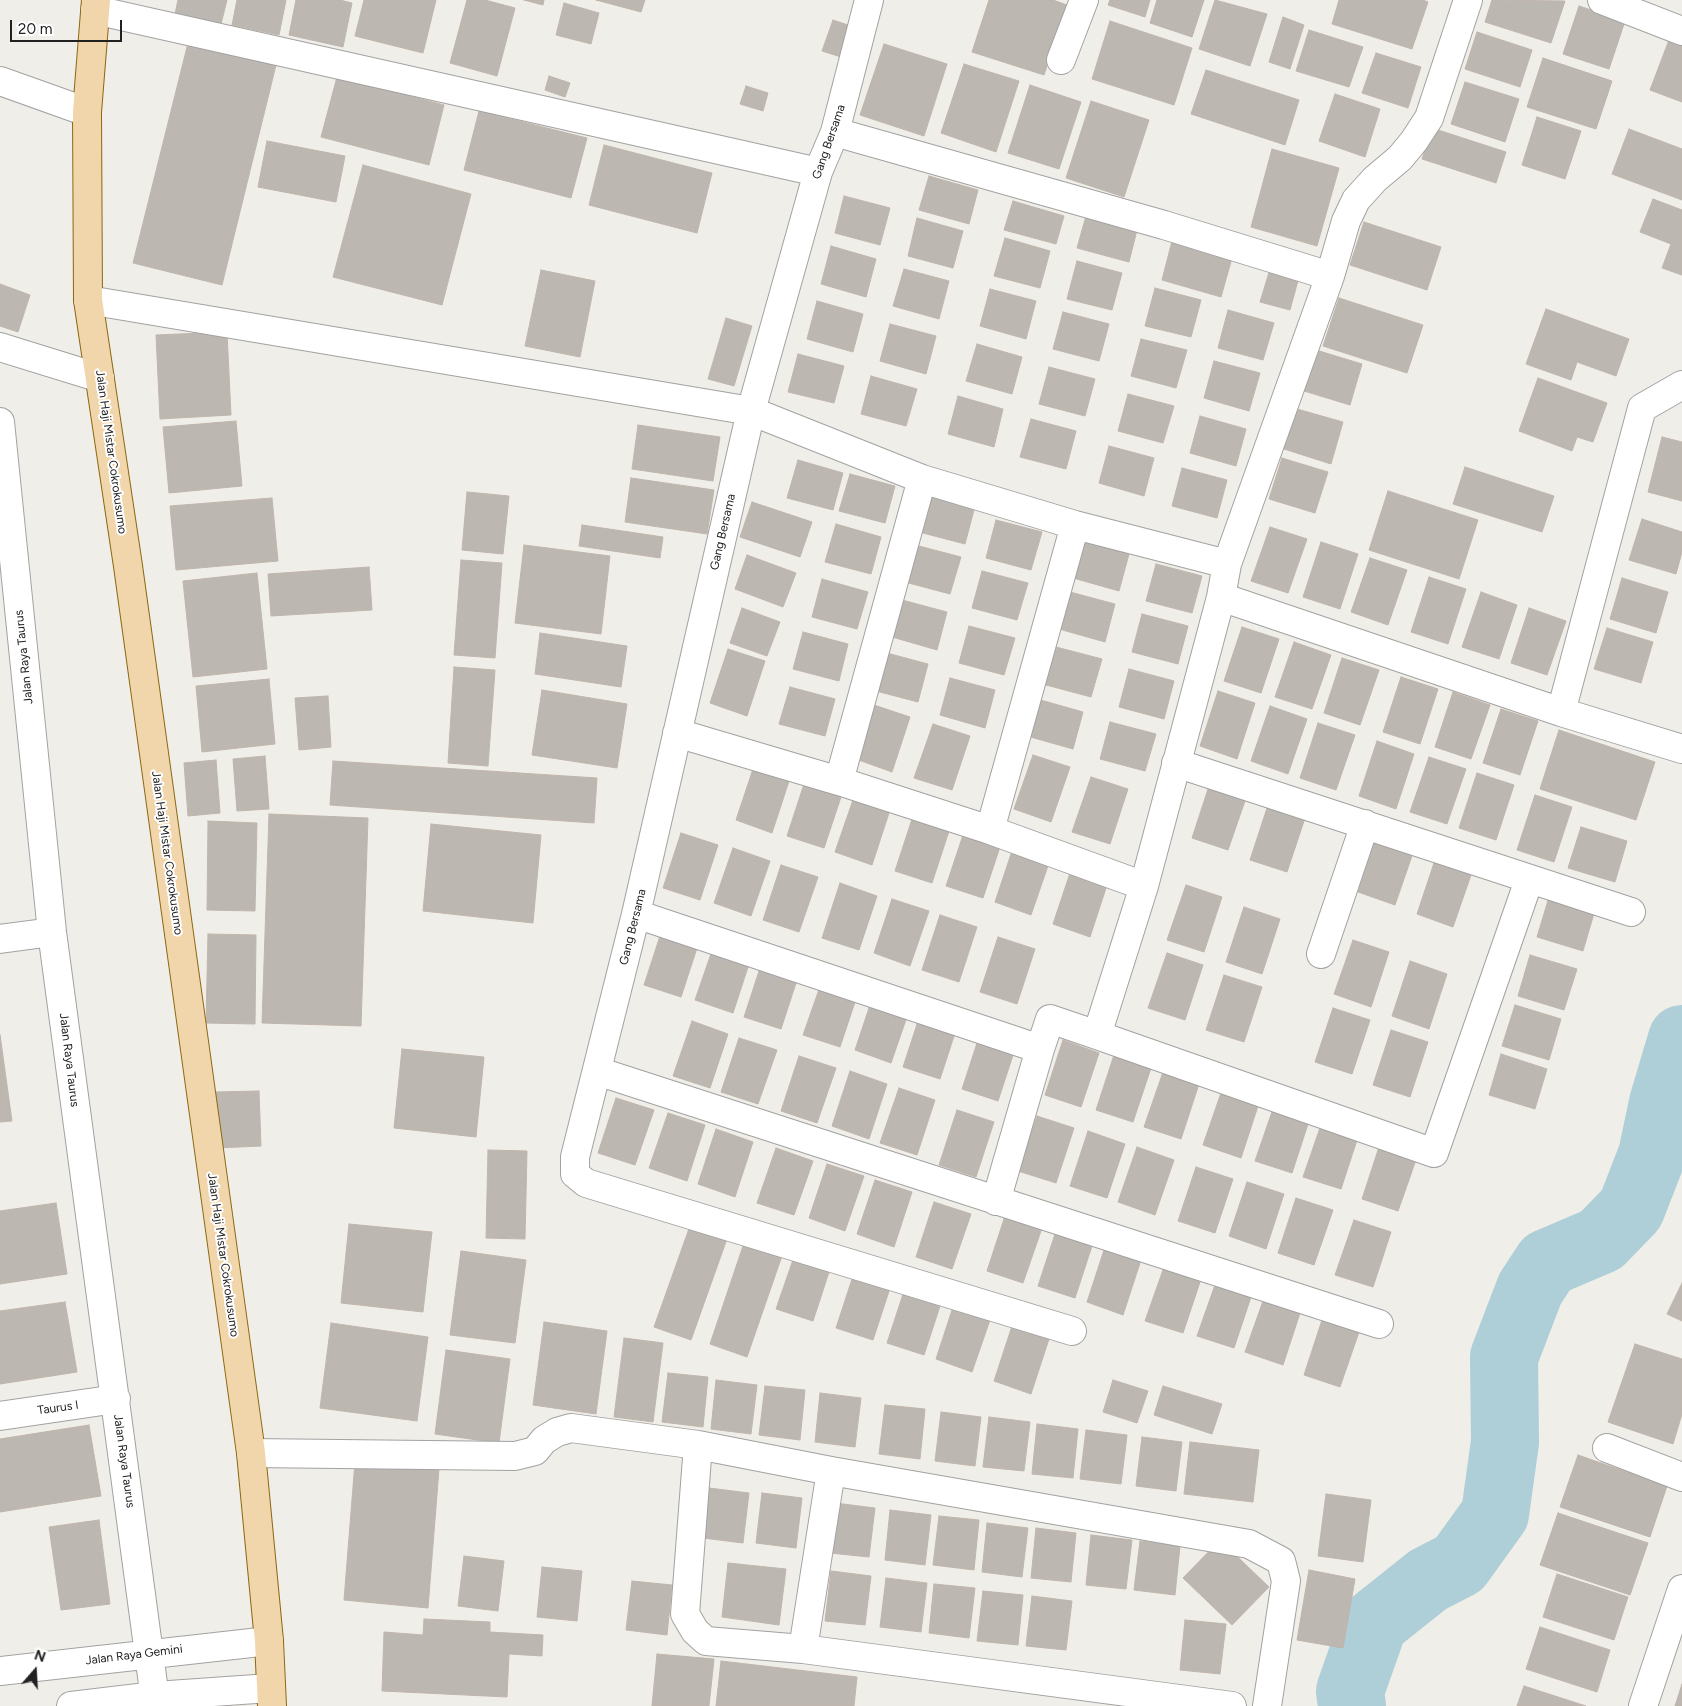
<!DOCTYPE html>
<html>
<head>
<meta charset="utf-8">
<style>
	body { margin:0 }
	#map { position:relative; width:1682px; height:1706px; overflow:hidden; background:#f0eee8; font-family:Figtree,sans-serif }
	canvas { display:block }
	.north { position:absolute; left:10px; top:1646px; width:50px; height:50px; -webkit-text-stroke:4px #fff; paint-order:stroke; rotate:19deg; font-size:14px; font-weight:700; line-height:20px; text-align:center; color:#212121 }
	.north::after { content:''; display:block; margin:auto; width:18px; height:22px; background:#212121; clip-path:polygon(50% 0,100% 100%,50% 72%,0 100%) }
	.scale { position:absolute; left:10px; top:20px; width:112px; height:22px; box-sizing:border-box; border:2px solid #212121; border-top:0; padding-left:6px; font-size:15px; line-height:18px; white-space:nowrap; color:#212121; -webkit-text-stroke:4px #fff; paint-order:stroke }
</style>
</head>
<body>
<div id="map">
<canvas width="1682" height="1706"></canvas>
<div class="north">N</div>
<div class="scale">20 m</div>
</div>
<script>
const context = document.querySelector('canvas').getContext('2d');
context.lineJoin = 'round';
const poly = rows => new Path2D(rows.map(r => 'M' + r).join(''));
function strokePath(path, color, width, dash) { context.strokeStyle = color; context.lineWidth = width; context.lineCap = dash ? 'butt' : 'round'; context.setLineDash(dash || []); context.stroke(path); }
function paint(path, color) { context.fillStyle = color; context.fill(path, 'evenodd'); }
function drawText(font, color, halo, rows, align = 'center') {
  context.font = font + ' Figtree,sans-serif'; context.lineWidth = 4; context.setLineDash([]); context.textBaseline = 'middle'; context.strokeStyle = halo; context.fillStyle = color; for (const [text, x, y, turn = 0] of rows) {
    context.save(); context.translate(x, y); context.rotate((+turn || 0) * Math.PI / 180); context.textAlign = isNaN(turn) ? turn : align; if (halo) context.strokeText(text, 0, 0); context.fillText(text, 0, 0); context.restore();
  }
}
strokePath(poly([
	[1352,1706,1350,1691,1374,1623,1428,1580,1459,1564,1495,1514,1505,1442,1504,1357,1530,1289,1547,1263,1601,1240,1631,1209,1652,1155,1663,1103,1682,1039]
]), '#aeced8', 68);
const building = poly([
	[178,0,227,0,221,24,175,14,178,0],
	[237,0,286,0,279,35,232,25,237,0],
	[296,0,340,0,352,3,343,47,289,35,296,0],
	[364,0,436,0,423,53,355,36,364,0],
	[467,0,485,0,515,8,497,76,450,63,467,0],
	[524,0,544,0,543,5,524,0],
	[596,0,645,0,641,12,596,0],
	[989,0,1053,0,1067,5,1044,75,972,52,989,0],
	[1110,0,1150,0,1145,17,1108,5,1110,0],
	[1157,0,1204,0,1192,37,1150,23,1157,0],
	[1215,0,1267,14,1250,66,1199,49,1215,0],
	[1339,0,1423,0,1428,2,1412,49,1332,24,1339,0],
	[1492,0,1565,1,1551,43,1485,22,1492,0],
	[564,3,599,13,591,44,556,35,564,3],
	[1579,6,1625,21,1609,69,1563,54,1579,6],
	[1283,17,1304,25,1290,69,1269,62,1283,17],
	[833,20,851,26,841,57,822,51,833,20],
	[1110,21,1192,48,1174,105,1092,79,1110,21],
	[1309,30,1363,47,1349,87,1296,71,1309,30],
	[1477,32,1532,50,1520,87,1465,69,1477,32],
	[1672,32,1682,36,1682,102,1650,90,1672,32],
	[188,43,276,65,222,285,133,263,188,43],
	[884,44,947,64,924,136,860,115,884,44],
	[1376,53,1421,67,1408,108,1362,93,1376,53],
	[1543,58,1612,81,1596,129,1527,107,1543,58],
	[964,64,1019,81,996,152,941,133,964,64],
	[1206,70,1299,100,1285,145,1191,114,1206,70],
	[549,76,570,83,565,97,545,90,549,76],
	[337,77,444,105,429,165,321,137,337,77],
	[1465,82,1519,99,1505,142,1451,124,1465,82],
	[1030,85,1081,102,1059,169,1008,153,1030,85],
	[746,86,768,93,763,111,740,104,746,86],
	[1335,94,1380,109,1365,157,1319,141,1335,94],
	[1091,101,1149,120,1124,197,1066,178,1091,101],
	[479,111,587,138,571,198,464,170,479,111],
	[1537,117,1581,131,1565,179,1522,165,1537,117],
	[1432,128,1506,152,1496,183,1422,159,1432,128],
	[1629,129,1682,149,1682,200,1612,174,1629,129],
	[267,141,345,156,336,202,258,187,267,141],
	[604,145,712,173,697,233,589,205,604,145],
	[1272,149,1339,168,1317,246,1251,227,1272,149],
	[363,165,471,194,442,305,333,277,363,165],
	[929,176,978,190,969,224,919,210,929,176],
	[844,196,890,208,880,245,835,233,844,196],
	[1653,199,1682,210,1682,275,1662,268,1671,244,1640,232,1653,199],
	[1013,201,1064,216,1056,244,1004,230,1013,201],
	[1086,216,1137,230,1129,262,1077,248,1086,216],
	[917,218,963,231,953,268,908,256,917,218],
	[1364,222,1441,247,1427,290,1350,265,1364,222],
	[1005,238,1050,251,1040,288,994,276,1005,238],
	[1172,241,1232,258,1221,297,1162,280,1172,241],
	[831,246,876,259,866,297,821,284,831,246],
	[1077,261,1122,273,1112,310,1067,299,1077,261],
	[904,269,949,281,939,319,893,306,904,269],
	[1270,269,1299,277,1290,310,1260,302,1270,269],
	[541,270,595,281,580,357,525,346,541,270],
	[0,284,30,295,18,332,0,326,0,284],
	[1155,288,1201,300,1191,337,1145,326,1155,288],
	[990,289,1036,301,1026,339,980,326,990,289],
	[1339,298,1423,325,1407,373,1323,346,1339,298],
	[817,301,863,314,853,352,807,339,817,301],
	[1546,309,1629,339,1616,376,1577,362,1571,380,1526,364,1546,309],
	[1228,310,1274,323,1263,360,1218,348,1228,310],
	[1063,312,1109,324,1099,361,1053,349,1063,312],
	[726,318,752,326,734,386,708,379,726,318],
	[890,324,936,336,926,374,880,361,890,324],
	[227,332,231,415,160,419,156,335,227,332],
	[1141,339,1187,350,1176,388,1131,376,1141,339],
	[977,344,1022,357,1012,394,966,381,977,344],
	[1316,350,1362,364,1350,405,1304,391,1316,350],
	[798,354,844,366,834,403,788,392,798,354],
	[1214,361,1260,373,1249,411,1204,398,1214,361],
	[1049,367,1095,379,1085,416,1039,404,1049,367],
	[871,376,917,389,906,426,861,414,871,376],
	[1538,378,1607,403,1593,442,1577,437,1572,451,1519,431,1538,378],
	[1128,394,1174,406,1163,443,1118,431,1128,394],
	[958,396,1003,409,994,447,948,434,958,396],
	[1297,409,1343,422,1331,464,1284,449,1297,409],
	[1200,416,1246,429,1236,466,1190,453,1200,416],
	[1031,419,1076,431,1066,469,1020,457,1031,419],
	[236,421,242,486,169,493,163,427,236,421],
	[638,425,720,437,713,481,632,469,638,425],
	[1662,437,1682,442,1682,501,1648,492,1662,437],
	[1109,446,1154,458,1144,496,1099,483,1109,446],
	[1282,458,1328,472,1315,513,1269,499,1282,458],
	[798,460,843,473,833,510,787,498,798,460],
	[1465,467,1554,496,1542,532,1453,504,1465,467],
	[1182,468,1227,480,1217,518,1172,506,1182,468],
	[850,474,895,486,885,523,839,511,850,474],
	[631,478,714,490,707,534,625,522,631,478],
	[1388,491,1478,520,1459,579,1369,550,1388,491],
	[467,492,509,496,503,554,462,550,467,492],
	[929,494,975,506,965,544,919,532,929,494],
	[272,498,278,561,176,570,170,506,272,498],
	[752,502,812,522,800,557,740,537,752,502],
	[1642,519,1682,532,1682,552,1676,574,1629,560,1642,519],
	[996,520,1042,532,1031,570,986,558,996,520],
	[836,524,881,537,871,574,825,562,836,524],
	[582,525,663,537,660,558,579,546,582,525],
	[1270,527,1307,539,1288,593,1251,581,1270,527],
	[1084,541,1129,554,1119,591,1073,578,1084,541],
	[1321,542,1358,554,1340,609,1303,597,1321,542],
	[524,545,610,556,601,634,515,623,524,545],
	[915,545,961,557,950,594,905,582,915,545],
	[747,555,796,573,783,607,735,589,747,555],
	[1370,558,1407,570,1388,625,1351,612,1370,558],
	[461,560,502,563,495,658,454,655,461,560],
	[1156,564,1202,576,1192,613,1146,601,1156,564],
	[369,567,372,610,271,616,268,574,369,567],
	[982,571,1028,583,1017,620,972,608,982,571],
	[257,573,267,669,193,677,183,581,257,573],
	[1429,577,1466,589,1448,644,1411,632,1429,577],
	[1622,578,1668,592,1656,633,1610,619,1622,578],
	[822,579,868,592,857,629,812,617,822,579],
	[1070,592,1115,604,1105,642,1059,629,1070,592],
	[1481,592,1517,605,1499,659,1462,647,1481,592],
	[902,600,947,612,937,650,892,637,902,600],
	[742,608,780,622,767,656,730,643,742,608],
	[1529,608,1566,621,1547,675,1511,663,1529,608],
	[1142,614,1188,626,1178,664,1132,652,1142,614],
	[969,626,1015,638,1004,675,959,663,969,626],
	[1242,627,1279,639,1261,693,1224,681,1242,627],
	[1607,628,1653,642,1641,683,1594,669,1607,628],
	[803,632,848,644,839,681,793,669,803,632],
	[540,633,627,646,621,687,535,674,540,633],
	[1294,642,1331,655,1312,709,1275,697,1294,642],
	[1056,647,1102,659,1091,697,1046,685,1056,647],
	[728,649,765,661,747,716,710,703,728,649],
	[883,652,928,664,918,702,872,690,883,652],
	[1342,658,1379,670,1360,725,1324,713,1342,658],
	[454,667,495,670,488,766,448,763,454,667],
	[1129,669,1174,681,1164,719,1119,707,1129,669],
	[1401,677,1438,689,1420,744,1383,732,1401,677],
	[950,678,995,690,985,728,940,715,950,678],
	[269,679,275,744,202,752,196,686,269,679],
	[790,687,835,699,825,736,779,724,790,687],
	[542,690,627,704,617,768,532,755,542,690],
	[1218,691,1255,703,1237,759,1200,746,1218,691],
	[1453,692,1490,705,1471,759,1435,747,1453,692],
	[328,696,331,747,299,750,295,698,328,696],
	[1037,699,1083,712,1073,749,1027,736,1037,699],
	[874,705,910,717,892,772,856,759,874,705],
	[1270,706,1307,719,1288,774,1251,761,1270,706],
	[1501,709,1538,721,1520,775,1483,763,1501,709],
	[1110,722,1156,734,1145,771,1100,759,1110,722],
	[1318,723,1355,735,1336,790,1300,778,1318,723],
	[933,724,970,736,952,790,914,778,933,724],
	[1559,730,1655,762,1636,820,1540,789,1559,730],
	[1377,741,1414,754,1396,809,1359,796,1377,741],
	[1033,755,1070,767,1051,822,1014,809,1033,755],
	[265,756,269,809,237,811,233,759,265,756],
	[1429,757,1466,769,1447,824,1410,812,1429,757],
	[216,760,220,813,188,816,184,763,216,760],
	[333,761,597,778,594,823,330,805,333,761],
	[754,766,790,778,772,833,736,820,754,766],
	[1477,773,1514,785,1496,840,1459,828,1477,773],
	[1091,777,1128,789,1110,844,1072,832,1091,777],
	[805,781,842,794,824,848,787,836,805,781],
	[1210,783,1247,795,1228,850,1192,838,1210,783],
	[1535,795,1572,807,1554,862,1517,850,1535,795],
	[854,797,890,810,872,865,835,852,854,797],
	[1268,805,1305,818,1287,872,1250,860,1268,805],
	[269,814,368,818,361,1026,262,1023,269,814],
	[913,816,950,828,932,883,895,871,913,816],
	[208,821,257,823,255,911,207,910,208,821],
	[431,824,541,835,533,923,423,911,431,824],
	[1581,827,1627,841,1615,882,1568,868,1581,827],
	[964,832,1001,844,983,898,946,886,964,832],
	[681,833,718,845,700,900,663,888,681,833],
	[1376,838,1414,850,1395,905,1358,892,1376,838],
	[733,848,770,861,751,916,714,903,733,848],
	[1013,848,1050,860,1031,915,995,902,1013,848],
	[1435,860,1472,872,1453,927,1417,914,1435,860],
	[781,865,818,877,799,932,763,920,781,865],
	[1071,870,1108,882,1090,937,1053,924,1071,870],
	[840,883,877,896,859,950,822,938,840,883],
	[1186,885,1222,897,1204,952,1167,940,1186,885],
	[1549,897,1595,910,1583,951,1537,937,1549,897],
	[892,899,929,911,910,966,874,953,892,899],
	[1244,907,1280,919,1262,974,1226,962,1244,907],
	[940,915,977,927,959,982,922,970,940,915],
	[662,930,699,942,681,997,644,985,662,930],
	[208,934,256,935,255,1024,206,1023,208,934],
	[998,937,1035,949,1017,1004,980,992,998,937],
	[1353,940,1389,952,1371,1007,1334,994,1353,940],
	[714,945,751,958,733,1013,695,1000,714,945],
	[1167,953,1203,965,1185,1020,1148,1008,1167,953],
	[1530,955,1577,969,1564,1010,1518,996,1530,955],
	[1410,961,1447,974,1429,1029,1392,1016,1410,961],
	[762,962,799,974,781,1029,744,1017,762,962],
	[1224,975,1262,987,1244,1042,1206,1030,1224,975],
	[822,981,858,993,840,1047,803,1035,822,981],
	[873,996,910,1008,891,1063,855,1050,873,996],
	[1515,1005,1561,1019,1549,1060,1502,1046,1515,1005],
	[1333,1008,1370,1020,1352,1074,1315,1062,1333,1008],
	[921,1012,958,1024,940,1079,903,1067,921,1012],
	[692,1021,728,1034,710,1088,673,1076,692,1021],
	[1391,1030,1428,1042,1410,1097,1373,1085,1391,1030],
	[980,1034,1016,1046,998,1101,962,1089,980,1034],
	[0,1035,12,1121,0,1122,0,1035],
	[739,1038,777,1050,758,1104,721,1092,739,1038],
	[1063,1040,1099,1053,1081,1107,1045,1095,1063,1040],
	[402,1049,484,1057,476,1137,394,1128,402,1049],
	[1501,1054,1547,1069,1535,1109,1489,1095,1501,1054],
	[1114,1055,1151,1068,1133,1122,1096,1110,1114,1055],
	[799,1056,836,1068,817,1123,781,1111,799,1056],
	[850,1071,887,1084,869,1139,832,1126,850,1071],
	[1163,1072,1199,1084,1181,1139,1144,1127,1163,1072],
	[899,1088,935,1100,917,1155,880,1143,899,1088],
	[1222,1090,1259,1103,1241,1158,1203,1145,1222,1090],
	[259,1091,261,1146,217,1148,215,1092,259,1091],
	[616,1098,654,1110,635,1165,598,1153,616,1098],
	[1274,1106,1310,1118,1292,1173,1255,1161,1274,1106],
	[957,1110,994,1122,976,1177,939,1165,957,1110],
	[668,1113,705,1125,687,1181,649,1168,668,1113],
	[1037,1116,1074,1128,1056,1183,1018,1171,1037,1116],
	[1322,1122,1359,1134,1341,1189,1303,1177,1322,1122],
	[716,1129,753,1142,735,1197,698,1184,716,1129],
	[1088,1131,1125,1144,1107,1198,1070,1186,1088,1131],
	[1380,1144,1417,1157,1398,1211,1362,1199,1380,1144],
	[1137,1147,1174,1160,1155,1215,1118,1202,1137,1147],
	[776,1148,813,1161,794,1215,757,1203,776,1148],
	[488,1150,527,1151,525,1239,486,1238,488,1150],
	[827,1164,864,1176,845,1231,809,1218,827,1164],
	[1196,1167,1233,1179,1215,1233,1178,1221,1196,1167],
	[875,1180,912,1192,894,1247,857,1234,875,1180],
	[1247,1182,1284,1194,1266,1249,1229,1236,1247,1182],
	[1296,1198,1333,1210,1314,1265,1278,1253,1296,1198],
	[934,1202,971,1214,952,1269,916,1257,934,1202],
	[56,1203,67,1274,0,1284,0,1211,56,1203],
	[1005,1216,1042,1228,1023,1283,987,1271,1005,1216],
	[1354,1220,1391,1232,1373,1287,1335,1275,1354,1220],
	[691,1223,728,1236,691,1340,654,1327,691,1223],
	[349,1224,432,1232,423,1312,341,1303,349,1224],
	[1056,1231,1093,1243,1075,1298,1038,1286,1056,1231],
	[746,1237,784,1250,747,1357,710,1344,746,1237],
	[1105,1247,1141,1260,1123,1315,1087,1302,1105,1247],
	[461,1251,526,1260,515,1343,450,1335,461,1251],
	[795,1254,831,1266,813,1321,776,1309,795,1254],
	[1164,1267,1201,1279,1183,1333,1145,1321,1164,1267],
	[854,1273,891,1285,873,1340,836,1328,854,1273],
	[1216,1282,1252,1294,1234,1348,1197,1336,1216,1282],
	[1682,1283,1682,1321,1667,1314,1682,1283],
	[905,1288,942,1300,924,1355,887,1343,905,1288],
	[1264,1298,1301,1310,1283,1365,1245,1352,1264,1298],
	[65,1302,77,1372,0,1384,0,1311,65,1302],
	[954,1304,991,1317,972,1372,936,1359,954,1304],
	[1322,1320,1359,1332,1340,1387,1304,1375,1322,1320],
	[544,1322,607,1331,596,1414,533,1405,544,1322],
	[331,1323,428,1337,417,1421,320,1408,331,1323],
	[1012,1326,1049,1339,1031,1394,994,1381,1012,1326],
	[624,1338,663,1343,653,1422,614,1417,624,1338],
	[1635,1344,1682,1359,1682,1414,1673,1444,1608,1422,1635,1344],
	[446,1350,510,1359,499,1443,435,1434,446,1350],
	[668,1373,708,1377,703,1427,662,1422,668,1373],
	[716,1380,757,1385,751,1434,711,1429,716,1380],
	[1113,1380,1148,1391,1137,1423,1103,1412,1113,1380],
	[765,1386,805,1390,800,1440,759,1435,765,1386],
	[1163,1386,1222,1404,1212,1434,1154,1415,1163,1386],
	[820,1393,861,1398,855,1447,815,1442,820,1393],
	[885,1405,925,1409,920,1459,879,1454,885,1405],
	[941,1412,981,1417,975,1466,935,1461,941,1412],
	[989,1417,1030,1422,1024,1471,983,1467,989,1417],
	[1037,1424,1078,1429,1073,1478,1032,1474,1037,1424],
	[89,1425,101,1496,0,1512,0,1439,89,1425],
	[1086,1430,1127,1435,1121,1484,1080,1479,1086,1430],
	[1142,1437,1182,1442,1176,1491,1136,1486,1142,1437],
	[1190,1442,1259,1450,1253,1502,1184,1494,1190,1442],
	[1578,1455,1667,1486,1650,1537,1560,1507,1578,1455],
	[355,1462,439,1469,428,1608,344,1600,355,1462],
	[709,1488,749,1493,743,1543,703,1538,709,1488],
	[762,1493,802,1498,796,1548,756,1543,762,1493],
	[1326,1494,1371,1500,1363,1562,1318,1556,1326,1494],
	[835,1503,875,1508,869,1557,830,1553,835,1503],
	[890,1510,931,1515,925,1565,885,1560,890,1510],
	[1558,1513,1648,1543,1630,1595,1540,1565,1558,1513],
	[939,1516,979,1520,974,1570,933,1565,939,1516],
	[99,1520,110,1604,61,1610,49,1527,99,1520],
	[987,1523,1028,1528,1022,1577,982,1572,987,1523],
	[1036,1528,1076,1533,1071,1582,1031,1578,1036,1528],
	[1091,1535,1132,1540,1126,1589,1086,1585,1091,1535],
	[1220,1540,1269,1587,1232,1625,1183,1578,1220,1540],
	[1140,1541,1180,1546,1175,1595,1134,1590,1140,1541],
	[464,1556,504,1561,498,1611,458,1606,464,1556],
	[728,1563,786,1569,779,1625,722,1617,728,1563],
	[542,1567,582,1571,577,1621,537,1617,542,1567],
	[1309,1570,1355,1579,1343,1648,1297,1640,1309,1570],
	[831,1571,871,1576,865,1625,825,1621,831,1571],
	[1557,1574,1628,1597,1614,1640,1543,1617,1557,1574],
	[886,1578,927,1583,921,1632,880,1627,886,1578],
	[632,1581,672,1585,667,1635,626,1630,632,1581],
	[934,1584,975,1588,969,1638,929,1633,934,1584],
	[983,1591,1023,1595,1018,1645,977,1641,983,1591],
	[1032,1596,1072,1601,1066,1650,1026,1646,1032,1596],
	[424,1619,490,1622,490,1632,543,1635,542,1656,509,1654,507,1697,382,1691,384,1632,423,1635,424,1619],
	[1185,1620,1226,1624,1220,1674,1180,1670,1185,1620],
	[1540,1627,1610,1650,1597,1692,1526,1669,1540,1627],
	[657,1654,714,1659,709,1706,652,1706,657,1654],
	[721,1661,857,1677,854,1706,716,1706,721,1661],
	[1682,1684,1682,1706,1675,1706,1682,1684],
	[1524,1686,1586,1706,1517,1706,1524,1686]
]);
paint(building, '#bdb7b1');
strokePath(building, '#c0b5ac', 1);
const minor = poly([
	[869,0,835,132,818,172,751,411,636,914,575,1157,575,1174,586,1183,1072,1331],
	[1602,0,1682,31],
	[95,10,818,172],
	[1061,60,1084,0],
	[0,81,87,112],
	[835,132,1164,225,1330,276],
	[88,300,751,411,922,479,1075,525,1227,564],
	[0,347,100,378],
	[0,422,52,932,156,1706],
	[1221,597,1561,712,1682,749],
	[1561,712,1642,408,1682,385],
	[677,733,839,781,990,830,1144,886],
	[1176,763,1631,912],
	[839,781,922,479],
	[990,830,1075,525],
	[636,914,1040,1049,1050,1019,1097,1035,1144,886,1221,597,1227,564,1330,276,1346,221,1356,200,1375,179,1400,158,1414,141,1429,118,1468,0],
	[0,939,52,932],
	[1321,954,1365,824],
	[1097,1035,1434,1153,1529,880],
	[597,1071,1379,1324],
	[996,1201,1040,1049],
	[0,1416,116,1399],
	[698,1445,685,1614,695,1631,706,1641,803,1649,1232,1706],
	[1607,1448,1682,1477],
	[251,1453,515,1456,535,1451,544,1440,557,1432,571,1428,698,1445,831,1471,1249,1544,1281,1561,1286,1581,1267,1706],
	[803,1649,831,1471],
	[0,1671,269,1641],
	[71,1706,155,1696,270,1688],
	[1643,1706,1682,1589]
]);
const primary = poly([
	[96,0,87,112,88,300,128,566,251,1453,269,1641,272,1706]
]);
strokePath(minor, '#a2a2a2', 30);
strokePath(primary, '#8c6711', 30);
strokePath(minor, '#fff', 28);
strokePath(primary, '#f2d6ab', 28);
drawText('12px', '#212121', '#fff', [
	["Gang Bersama",829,142,-71],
	["Jalan Haji Mistar Cokrokusumo",111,452,82],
	["Gang Bersama",723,532,-77],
	["Jalan Raya Taurus",24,657,-96],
	["Jalan Haji Mistar Cokrokusumo",167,853,82],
	["Gang Bersama",633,927,-76],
	["Jalan Raya Taurus",69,1060,83],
	["Jalan Haji Mistar Cokrokusumo",223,1255,82],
	["Taurus I",58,1408,-8],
	["Jalan Raya Taurus",124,1461,82],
	["Jalan Raya Gemini",134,1655,-7]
]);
</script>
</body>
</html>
